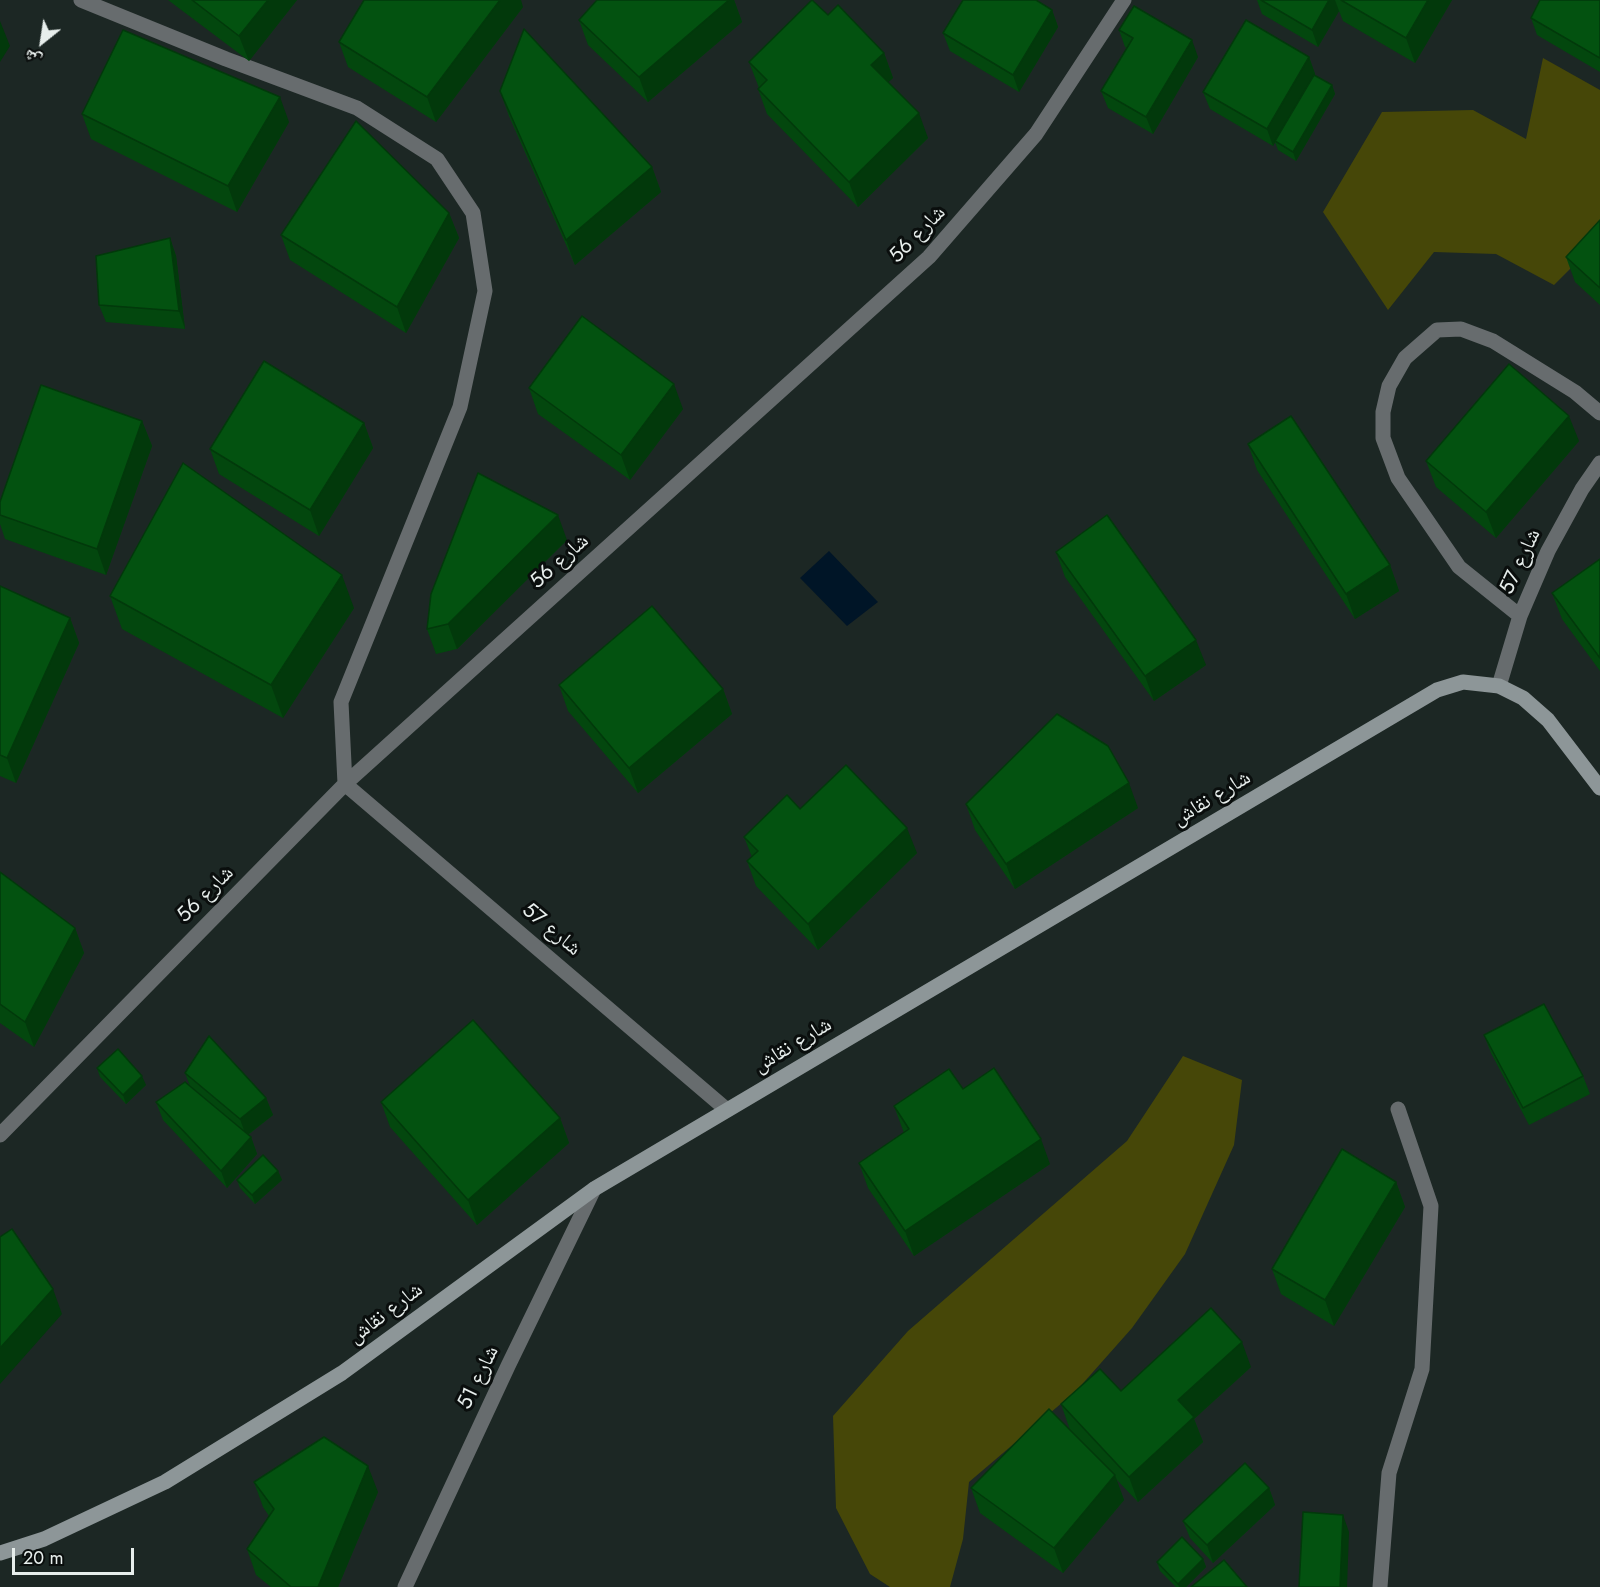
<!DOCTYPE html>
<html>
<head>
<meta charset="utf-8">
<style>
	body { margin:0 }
	#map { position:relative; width:1600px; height:1587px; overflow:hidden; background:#1c2724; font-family:Jost,"Noto Naskh Arabic",sans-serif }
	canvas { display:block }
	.north { position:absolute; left:12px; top:12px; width:60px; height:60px; -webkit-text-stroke:4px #0a0e0d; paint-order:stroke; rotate:210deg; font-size:16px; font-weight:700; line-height:24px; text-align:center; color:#e7eeec }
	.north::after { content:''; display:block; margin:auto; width:21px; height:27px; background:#e7eeec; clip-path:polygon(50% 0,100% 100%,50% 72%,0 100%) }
	.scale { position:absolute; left:12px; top:1548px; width:122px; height:27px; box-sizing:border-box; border:3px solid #e7eeec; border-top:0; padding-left:8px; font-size:18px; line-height:21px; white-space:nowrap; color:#e7eeec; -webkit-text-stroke:4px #0a0e0d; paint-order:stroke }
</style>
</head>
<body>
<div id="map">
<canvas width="1600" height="1587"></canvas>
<div class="north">ش</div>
<div class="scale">20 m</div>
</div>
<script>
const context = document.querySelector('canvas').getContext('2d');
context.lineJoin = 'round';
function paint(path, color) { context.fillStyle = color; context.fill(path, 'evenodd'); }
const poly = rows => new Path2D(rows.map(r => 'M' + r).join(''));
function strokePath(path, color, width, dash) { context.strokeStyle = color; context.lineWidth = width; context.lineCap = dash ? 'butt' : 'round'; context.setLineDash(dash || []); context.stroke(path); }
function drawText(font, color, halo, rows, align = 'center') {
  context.font = font + ' Jost,"Noto Naskh Arabic",sans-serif'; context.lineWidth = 6; context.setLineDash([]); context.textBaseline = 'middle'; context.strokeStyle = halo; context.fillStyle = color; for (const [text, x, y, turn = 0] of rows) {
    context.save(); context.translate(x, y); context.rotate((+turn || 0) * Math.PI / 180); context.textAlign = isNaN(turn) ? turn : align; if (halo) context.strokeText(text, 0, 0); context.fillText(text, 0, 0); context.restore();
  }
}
paint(poly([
	[1543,58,1600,90,1600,239,1554,285,1496,254,1434,252,1388,310,1323,212,1382,112,1473,110,1526,139],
	[1183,1056,1242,1080,1234,1145,1185,1254,1132,1328,1077,1390,969,1482,963,1539,950,1587,890,1587,870,1574,836,1508,833,1416,908,1331,1127,1141]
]), '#464708');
paint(poly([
	[829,551,878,602,847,626,800,578]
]), '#001527');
strokePath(poly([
	[1380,1587,1389,1473,1422,1369,1431,1206,1398,1109]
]), '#676c6e', 15);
strokePath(poly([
	[81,0,226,59,357,108,437,159,473,213,485,291,460,407,341,702,345,784,727,1110],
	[1520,616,1459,567,1398,478,1383,438,1383,412,1389,386,1405,358,1437,330,1461,329,1493,341,1575,392,1600,413],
	[1499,686,1520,616,1548,551,1582,489,1600,463],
	[0,1135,345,784,929,257,1036,134,1124,0],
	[405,1587,508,1366,594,1189]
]), '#676c6e', 15);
strokePath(poly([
	[0,1553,44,1539,165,1482,342,1373,594,1189,1437,690,1463,682,1499,686,1523,698,1548,720,1600,788]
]), '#8d9698', 15);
paint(poly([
	[168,0,297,0,249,61],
	[597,0,734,0,742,22,648,102,588,45,579,20],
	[1257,0,1452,0,1415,63,1343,21,1339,11,1318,47,1262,14],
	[1600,0,1600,72,1537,35,1531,18],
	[523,7,436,122,348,67,339,42],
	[1052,10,1058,27,1019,92,950,51,943,33],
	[828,15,884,53,893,78,888,82,928,138,858,207,767,114,758,89,759,88,749,62],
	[1119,30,1198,57,1153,134,1108,108,1101,91,1127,48,1125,47],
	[1309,57,1315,74,1314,75,1332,85,1335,94,1296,161,1278,150,1275,142,1273,146,1210,109,1203,92],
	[500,91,652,167,661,192,575,265,509,116],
	[82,114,289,122,237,212,91,139],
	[449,213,459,238,406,333,290,260,281,235],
	[1600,220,1600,305,1575,282,1566,257],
	[170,238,176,256,185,329,106,322,99,305],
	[529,388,683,409,630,480,538,414],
	[142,421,152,446,106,575,5,539,0,524,0,502],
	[364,423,373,448,319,536,219,474,210,449],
	[1579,441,1496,538,1436,487,1426,461],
	[1248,444,1390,565,1399,591,1355,619,1257,470],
	[567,540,457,649,436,654,427,629],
	[1056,552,1206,665,1154,701,1065,577],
	[1600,559,1600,671,1562,619,1552,593],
	[0,586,70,618,79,643,16,783,0,776],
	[110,596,354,608,283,718,122,629],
	[559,685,723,689,732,714,638,793,568,711],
	[966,804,1138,808,1015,889,975,830],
	[800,809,917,853,818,950,756,886,747,861,752,857,744,837],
	[0,872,75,928,84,953,34,1047,0,1023],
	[1484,1035,1583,1076,1590,1094,1529,1125,1491,1053],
	[97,1068,146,1085,126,1104,100,1077],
	[185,1073,266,1098,273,1115,248,1135,251,1137,257,1154,227,1188,163,1120,156,1102,190,1086],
	[963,1089,1050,1164,914,1256,868,1188,859,1163,904,1133,894,1106],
	[381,1102,560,1118,569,1143,477,1225,390,1127],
	[278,1171,282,1180,255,1204,240,1188,237,1180],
	[1396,1182,1405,1207,1334,1326,1281,1294,1272,1269],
	[1251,1367,1194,1419,1203,1442,1138,1502,1116,1479,1124,1500,1063,1573,980,1513,971,1488,1081,1442,1070,1430,1061,1404,1121,1391],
	[254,1482,378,1492,338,1587,271,1587,256,1575,247,1549,269,1516,263,1507],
	[1269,1488,1275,1505,1213,1563,1190,1538,1183,1521],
	[1203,1559,1206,1567,1186,1587,1176,1587,1160,1571,1157,1562]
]), '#03470e');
paint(poly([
	[268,0,297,0,249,61,239,36],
	[500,0,521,0,523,7,436,122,427,97],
	[729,0,734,0,742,22,648,102,639,77],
	[1329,0,1335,0,1339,11,1318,47,1312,30],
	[1428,0,1452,0,1415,63,1406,38],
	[1052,10,1058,27,1019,92,1013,75],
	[0,21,10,46,0,62],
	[1192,40,1198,57,1153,134,1146,117],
	[884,53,893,78,880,90,871,65],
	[1309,57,1315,74,1273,146,1267,129],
	[1332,85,1335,94,1296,161,1293,152],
	[280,97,289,122,237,212,228,186],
	[919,113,928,138,858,207,849,182],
	[652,167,661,192,575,265,566,240],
	[449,213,459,238,406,333,397,307],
	[170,238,176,256,185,329,179,311],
	[674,384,683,409,630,480,621,455],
	[1569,416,1579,441,1496,538,1486,512],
	[142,421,152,446,106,575,97,549],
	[364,423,373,448,319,536,310,510],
	[558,515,567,540,457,649,448,624],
	[1390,565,1399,591,1355,619,1346,594],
	[342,575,354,608,283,718,271,685],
	[70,618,79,643,16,783,7,758],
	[1196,640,1206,665,1154,701,1145,676],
	[723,689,732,714,638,793,629,768],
	[1129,783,1138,808,1015,889,1006,864],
	[907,828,917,853,818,950,808,924],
	[75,928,84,953,34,1047,25,1022],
	[142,1076,146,1085,126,1104,123,1095],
	[266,1098,273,1115,246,1136,240,1119],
	[560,1118,569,1143,477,1225,468,1200],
	[251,1137,257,1154,227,1188,221,1171],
	[1041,1139,1050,1164,914,1256,905,1231],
	[278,1171,282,1180,255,1204,252,1195],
	[1396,1182,1405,1207,1334,1326,1325,1300],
	[53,1289,62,1314,0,1384,0,1348],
	[1242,1342,1251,1367,1194,1419,1203,1442,1138,1502,1129,1477,1178,1400],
	[368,1466,378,1492,338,1587,318,1587],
	[1115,1475,1124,1500,1063,1573,1054,1548],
	[1269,1488,1275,1505,1213,1563,1207,1545],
	[1343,1515,1349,1532,1347,1587,1340,1587],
	[1203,1559,1206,1567,1186,1587,1179,1587,1178,1584]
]), '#02390b');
const building = poly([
	[192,0,268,0,239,36,192,0],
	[364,0,500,0,427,97,339,42,364,0],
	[597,0,729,0,639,77,579,20,597,0],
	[812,0,828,15,838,5,884,53,871,65,919,113,849,182,758,89,767,80,749,62,812,0],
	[963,0,1036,0,1052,10,1013,75,943,33,963,0],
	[1261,0,1329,0,1312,30,1261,0],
	[1341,0,1428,0,1406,38,1341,0],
	[1540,0,1600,0,1600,58,1531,18,1540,0],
	[1134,6,1192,40,1146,117,1101,91,1133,38,1119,30,1134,6],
	[1246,20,1309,57,1267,129,1203,92,1246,20],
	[524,29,652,167,566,240,500,91,524,29],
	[123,30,280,97,228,186,82,114,123,30],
	[1314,75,1332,85,1293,152,1275,141,1314,75],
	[356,121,449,213,397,307,281,235,356,121],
	[1600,220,1600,288,1566,257,1600,220],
	[170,238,179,311,99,305,96,256,170,238],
	[582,316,674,384,621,455,529,388,582,316],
	[264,361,364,423,310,510,210,449,264,361],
	[1509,364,1569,416,1486,512,1426,461,1509,364],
	[41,385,142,421,97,549,0,515,0,502,41,385],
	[1291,416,1390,565,1346,594,1248,444,1291,416],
	[183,463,342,575,271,685,110,596,183,463],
	[478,473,558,515,448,624,427,629,431,594,478,473],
	[1107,515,1196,640,1145,676,1056,552,1107,515],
	[1600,559,1600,658,1552,593,1600,559],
	[0,586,70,618,7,758,0,755,0,586],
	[652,606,723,689,629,768,559,685,652,606],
	[1057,714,1108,746,1129,783,1006,864,966,804,1057,714],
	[846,765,907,828,808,924,747,861,758,851,744,837,787,795,800,809,846,765],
	[0,872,75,928,25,1022,0,1004,0,872],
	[1544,1004,1583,1076,1523,1108,1484,1035,1544,1004],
	[473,1020,560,1118,468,1200,381,1102,473,1020],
	[209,1036,266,1098,240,1119,185,1073,209,1036],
	[118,1049,142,1076,123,1095,97,1068,118,1049],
	[994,1068,1041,1139,905,1231,859,1163,909,1129,894,1106,949,1069,963,1089,994,1068],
	[185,1082,251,1137,221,1171,156,1102,185,1082],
	[1342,1149,1396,1182,1325,1300,1272,1269,1342,1149],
	[263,1155,278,1171,252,1195,237,1180,263,1155],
	[12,1229,53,1289,0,1348,0,1237,12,1229],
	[1211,1308,1242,1342,1178,1400,1194,1417,1129,1477,1061,1404,1100,1369,1121,1391,1211,1308],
	[1049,1409,1115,1475,1054,1548,971,1488,1049,1409],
	[324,1437,368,1466,318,1587,291,1587,247,1549,274,1509,254,1482,324,1437],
	[1245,1463,1269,1488,1207,1545,1183,1521,1245,1463],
	[1303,1512,1343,1515,1340,1587,1299,1587,1303,1512],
	[1182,1537,1203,1559,1178,1584,1157,1562,1182,1537],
	[1224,1560,1247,1587,1191,1587,1224,1560]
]);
paint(building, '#035210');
strokePath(building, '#02390b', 1.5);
drawText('21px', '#e7eeec', '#0a0e0d', [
	["شارع 56",918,235,-46],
	["شارع 56",560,562,-42],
	["شارع 57",1521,562,-65],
	["شارع نقاش",1212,799,-31],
	["شارع 56",206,895,-45],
	["شارع 57",551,930,40],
	["شارع نقاش",793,1046,-31],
	["شارع نقاش",386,1314,-37],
	["شارع 51",479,1378,-64]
]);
</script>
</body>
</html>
